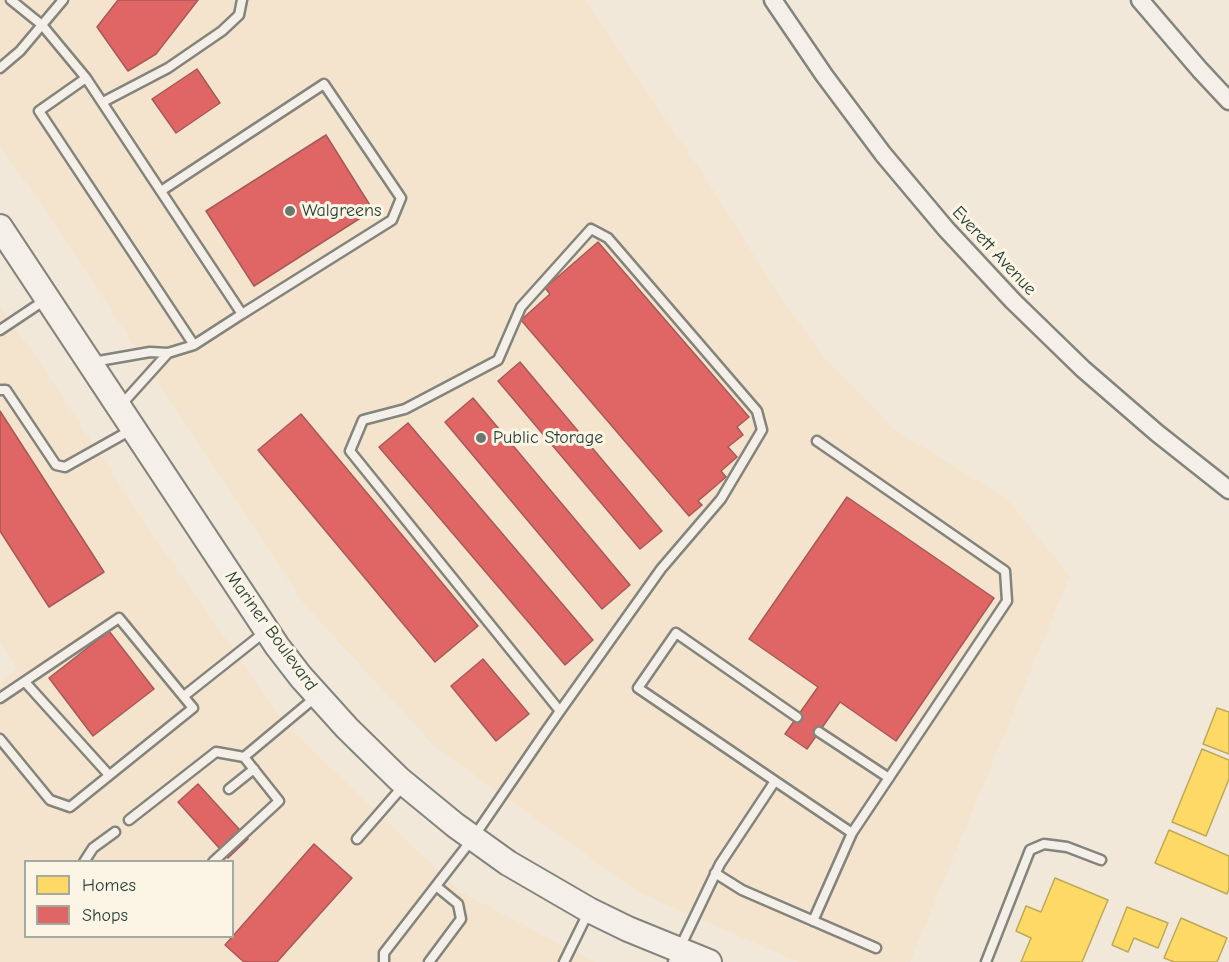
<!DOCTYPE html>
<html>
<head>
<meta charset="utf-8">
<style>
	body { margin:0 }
	#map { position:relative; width:1229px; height:962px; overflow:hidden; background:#f1e8da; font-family:"Comic Neue",sans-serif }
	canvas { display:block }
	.legend { position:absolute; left:24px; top:860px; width:210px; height:78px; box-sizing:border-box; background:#fcf5e5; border:2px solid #a4ab9e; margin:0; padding:8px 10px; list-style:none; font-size:18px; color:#1f3d34 }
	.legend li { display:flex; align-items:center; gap:12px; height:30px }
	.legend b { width:30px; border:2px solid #a4ab9e }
</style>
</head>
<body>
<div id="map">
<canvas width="1229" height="962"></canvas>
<ul class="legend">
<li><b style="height:16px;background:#ffd966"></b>Homes</li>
<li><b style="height:16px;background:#e06666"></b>Shops</li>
</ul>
</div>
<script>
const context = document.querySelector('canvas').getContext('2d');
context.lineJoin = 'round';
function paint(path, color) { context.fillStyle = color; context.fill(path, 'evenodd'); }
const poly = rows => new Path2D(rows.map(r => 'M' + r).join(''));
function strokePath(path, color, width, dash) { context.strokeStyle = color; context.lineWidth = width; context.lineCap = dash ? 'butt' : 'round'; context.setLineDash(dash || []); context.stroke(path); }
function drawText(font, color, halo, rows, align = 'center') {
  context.font = font + ' "Comic Neue",sans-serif'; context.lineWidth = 6; context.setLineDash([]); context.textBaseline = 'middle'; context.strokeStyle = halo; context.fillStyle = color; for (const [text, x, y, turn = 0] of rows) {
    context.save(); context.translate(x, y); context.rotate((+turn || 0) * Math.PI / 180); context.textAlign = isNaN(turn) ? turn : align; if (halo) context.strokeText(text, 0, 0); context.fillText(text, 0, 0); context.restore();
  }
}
paint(poly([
	[0,0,585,0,705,177,779,295,825,358,895,430,1006,498,1070,576,910,962,798,962,640,893,436,748,304,604,51,219,0,146],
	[0,307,36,357,158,542,286,725,461,892,595,962,0,962,0,683,17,669,0,642],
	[26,862,232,862,232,936,26,936]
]), '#f5e4cd');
const homes = poly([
	[1217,708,1229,712,1229,754,1203,744,1217,708],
	[1202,749,1229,760,1229,779,1206,836,1172,822,1202,749],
	[1169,830,1229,856,1229,889,1227,894,1155,863,1169,830],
	[1055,878,1108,900,1082,962,1021,962,1031,938,1016,931,1026,906,1041,912,1055,878],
	[1127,907,1168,923,1158,948,1134,938,1128,952,1112,945,1127,907],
	[1181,918,1227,938,1217,962,1174,962,1164,958,1181,918]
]);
paint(homes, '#ffd966');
strokePath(homes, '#bcaa57', 1.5);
const shops = poly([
	[118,0,198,0,156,54,128,71,97,27,118,0],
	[197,69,220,103,176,133,152,99,197,69],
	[326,135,373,210,254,286,206,211,326,135],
	[598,242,749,417,737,427,743,435,728,447,737,457,721,471,726,477,698,501,702,505,689,516,521,320,550,294,545,288,598,242],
	[520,362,662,531,640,549,498,381,520,362],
	[473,398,630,585,602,609,445,422,473,398],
	[0,411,104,572,49,607,0,531,0,411],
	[301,414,478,626,435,662,258,450,301,414],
	[408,423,593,640,565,665,379,447,408,423],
	[847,497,994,598,896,741,840,702,807,749,785,734,818,687,749,639,847,497],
	[109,631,154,689,93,736,49,678,109,631],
	[483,659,529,714,496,741,451,686,483,659],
	[198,784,248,839,228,858,178,802,198,784],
	[314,844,352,878,277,962,244,962,225,945,314,844]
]);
paint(shops, '#e06666');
strokePath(shops, '#a65a57', 1.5);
const lane = poly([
	[11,0,42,25,86,78,39,111,194,345,168,353,150,352,93,362],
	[0,68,20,51,63,0],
	[86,78,242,314,194,345],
	[103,102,168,68,222,31,239,15,242,0],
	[161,191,324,84,401,198,392,220,242,314],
	[0,330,45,300],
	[0,390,6,390,56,465,65,467,131,430],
	[122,404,168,353],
	[25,682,109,775],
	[184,696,266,631],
	[0,698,119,618,193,708,70,807,50,800,0,739],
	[819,732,889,778],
	[775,781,638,688,676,633,797,717],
	[229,789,254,769],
	[129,820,216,752,244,757,317,696],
	[357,839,404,785],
	[84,862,93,848,115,832],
	[213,862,279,801,244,757],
	[715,873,742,890,876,948],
	[813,921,852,833],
	[384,962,384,953,473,838,546,731,560,711,661,569,721,499,762,430,757,411,608,238,591,229,521,307,498,360,405,409,363,420,350,451,560,711],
	[429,962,461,919,458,904,436,886],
	[564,962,588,913],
	[673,962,720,864,775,781,852,833,1007,601,1005,571,817,441],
	[986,962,1030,850,1044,844,1067,847,1101,860]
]);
const street = poly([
	[773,0,824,75,883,154,946,229,1013,301,1083,369,1157,433,1229,490],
	[1140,0,1200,70,1229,101]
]);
const secondary = poly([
	[0,227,277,646,301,677,347,728,399,779,455,825,508,863,589,910,628,929,709,962]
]);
strokePath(lane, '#83847c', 13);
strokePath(street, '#83847c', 21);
strokePath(secondary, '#83847c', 28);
strokePath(lane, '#f4f0e9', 8);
strokePath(street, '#f4f0e9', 16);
strokePath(secondary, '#f4f0e9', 24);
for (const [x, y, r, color] of [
	[290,211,6,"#68796e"],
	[481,438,6,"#68796e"]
]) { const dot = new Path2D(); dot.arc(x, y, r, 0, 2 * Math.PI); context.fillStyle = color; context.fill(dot); strokePath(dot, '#fcf5e5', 2); }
drawText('18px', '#1f3d34', '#fcf5e5', [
	["Walgreens",302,211],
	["Public Storage",493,438]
], 'left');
drawText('18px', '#1f3d34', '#fcf5e5', [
	["Everett Avenue",994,251,47],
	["Mariner Boulevard",271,631,54]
]);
</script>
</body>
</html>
